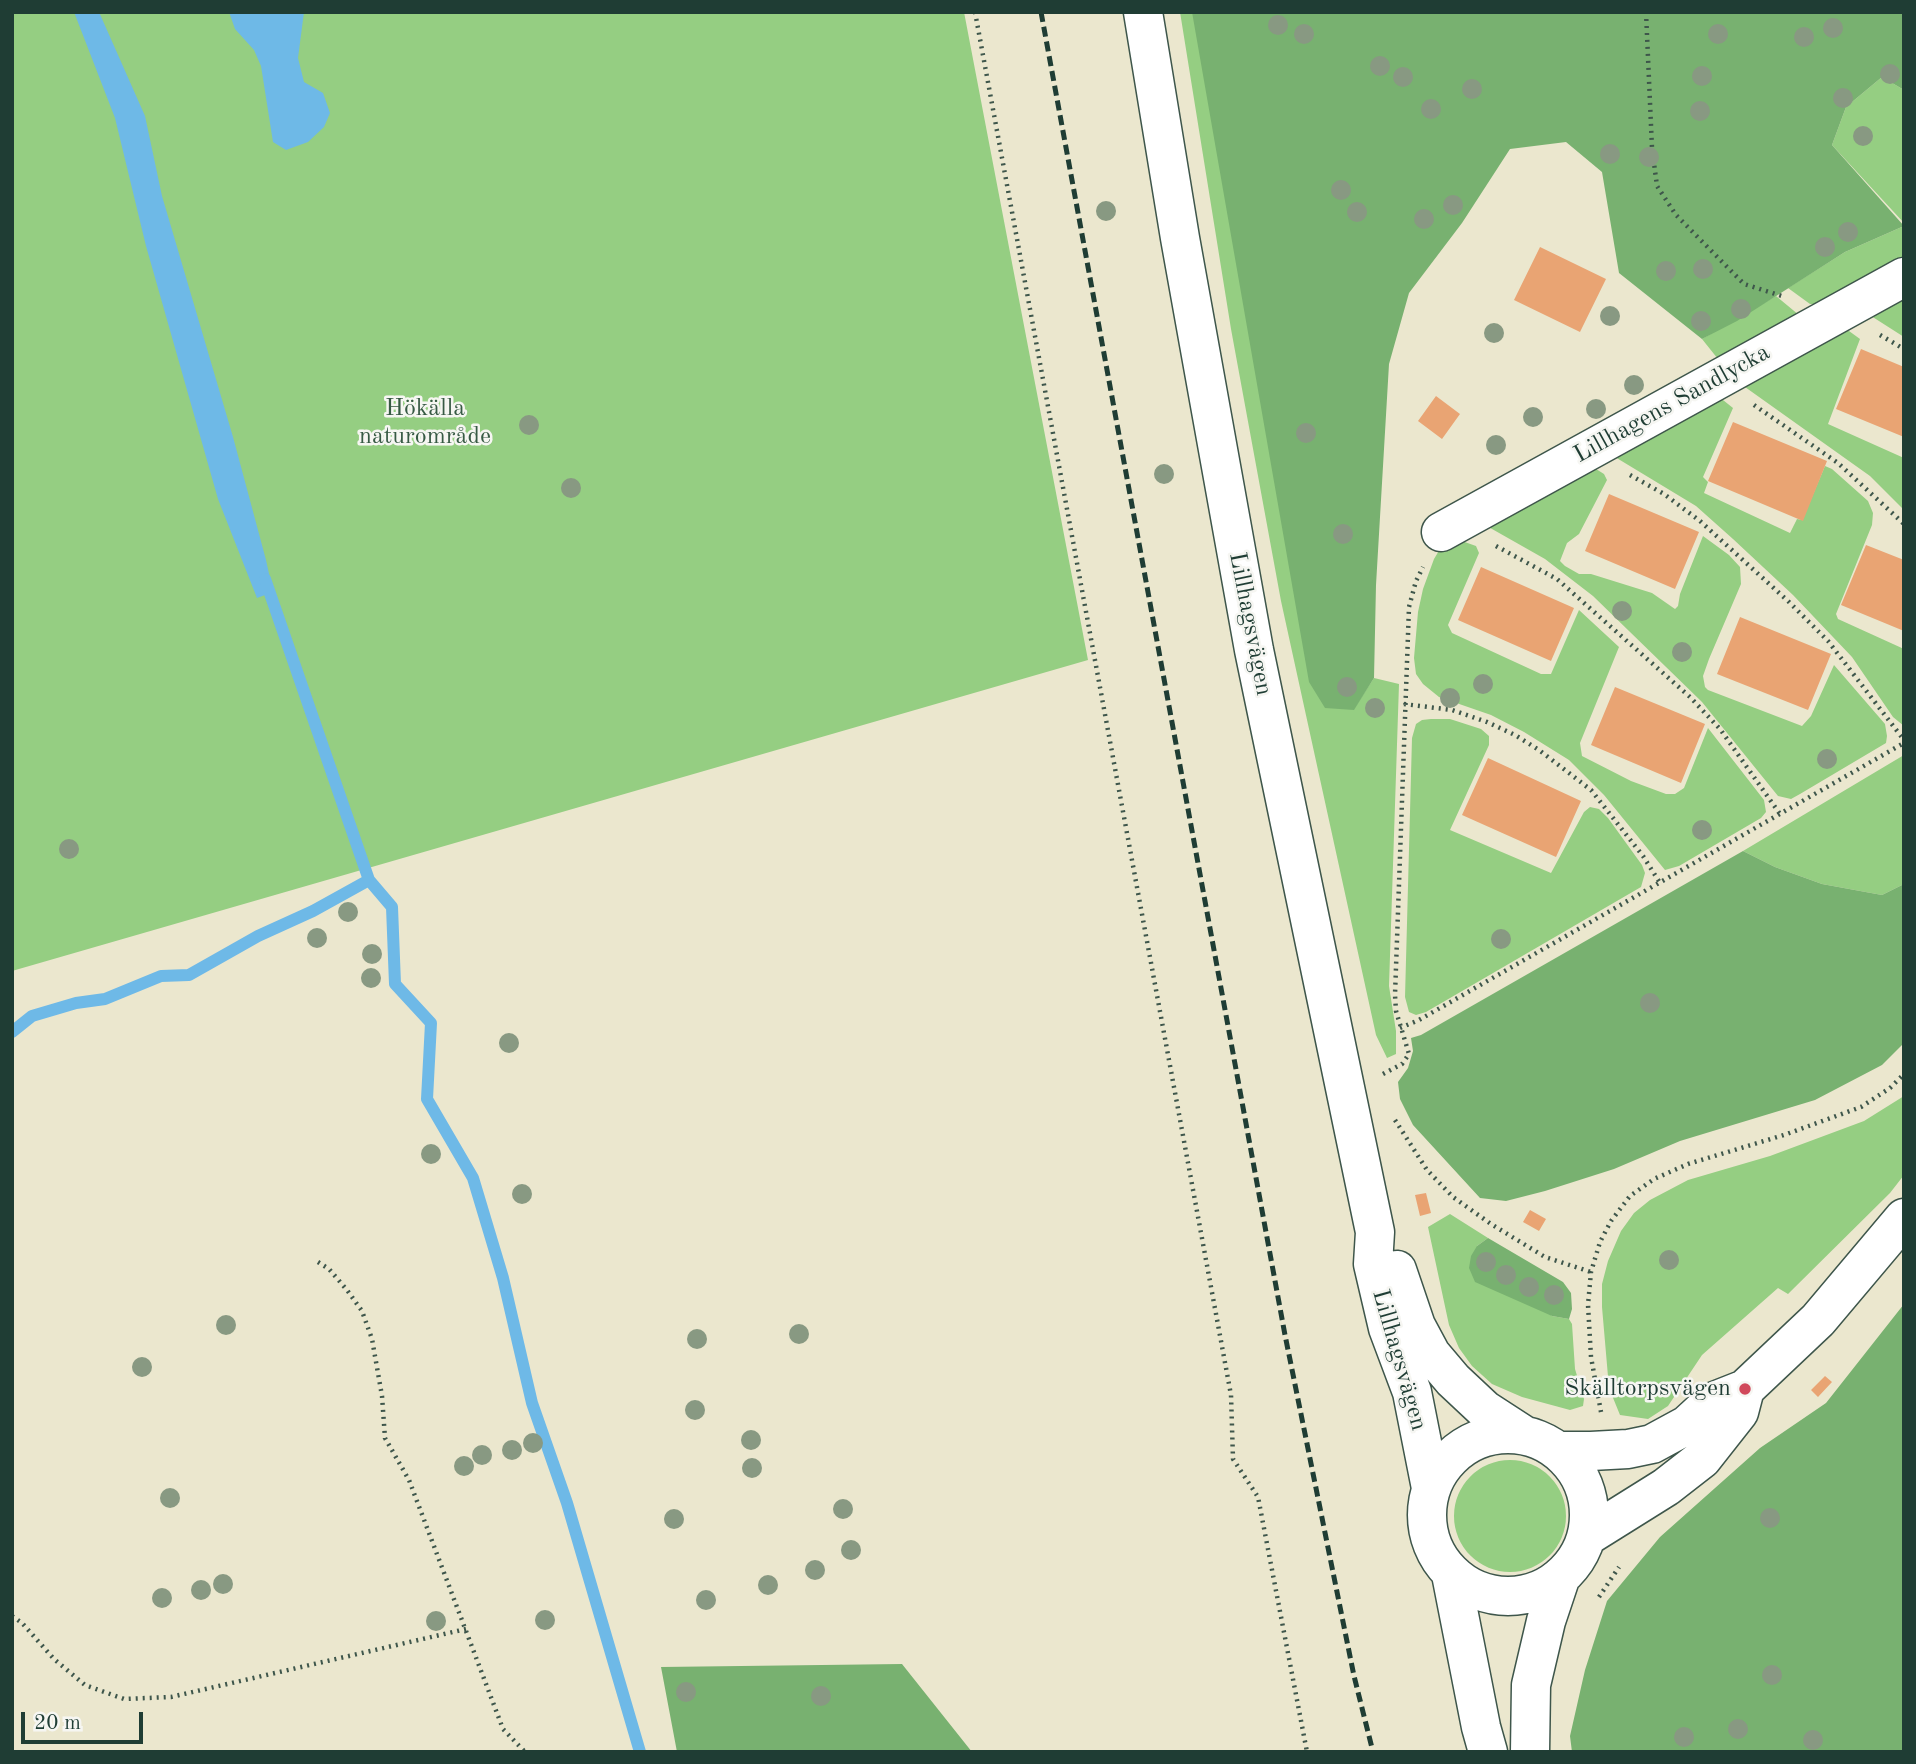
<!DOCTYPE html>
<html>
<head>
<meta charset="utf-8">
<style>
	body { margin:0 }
	#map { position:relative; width:1916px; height:1764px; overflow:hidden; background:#ebe7ce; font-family:"Old Standard TT",serif }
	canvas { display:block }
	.frame { position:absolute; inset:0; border:14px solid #1f3d34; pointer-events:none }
	.scale { position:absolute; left:21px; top:1712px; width:122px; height:32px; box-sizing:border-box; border:4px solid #1f3d34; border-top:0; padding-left:9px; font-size:21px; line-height:24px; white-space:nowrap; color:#1f3d34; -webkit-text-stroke:5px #f6f6f2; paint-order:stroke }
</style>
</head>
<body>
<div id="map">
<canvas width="1916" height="1764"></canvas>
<div class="frame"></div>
<div class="scale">20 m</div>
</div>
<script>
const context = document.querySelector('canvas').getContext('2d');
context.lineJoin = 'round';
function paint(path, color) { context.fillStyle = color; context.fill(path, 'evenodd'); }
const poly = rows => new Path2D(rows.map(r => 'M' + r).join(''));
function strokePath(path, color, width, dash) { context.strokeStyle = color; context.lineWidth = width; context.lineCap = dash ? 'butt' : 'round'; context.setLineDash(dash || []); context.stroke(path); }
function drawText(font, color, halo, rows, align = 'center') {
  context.font = font + ' "Old Standard TT",serif'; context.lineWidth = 5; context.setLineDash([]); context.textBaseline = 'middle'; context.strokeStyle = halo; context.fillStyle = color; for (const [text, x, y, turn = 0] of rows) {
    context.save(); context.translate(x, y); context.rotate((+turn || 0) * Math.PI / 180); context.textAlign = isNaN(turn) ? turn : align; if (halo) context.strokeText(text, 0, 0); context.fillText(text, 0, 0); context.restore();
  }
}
paint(poly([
	[12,12,964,12,1088,660,12,971],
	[1180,12,1193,12,1353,710,1374,678,1399,684,1389,986,1396,1031,1396,1054,1387,1058,1376,1035,1281,601,1231,329],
	[1882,77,1904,90,1904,223,1832,145,1846,107],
	[1904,226,1904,268,1824,304,1810,304,1788,288,1845,252],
	[1904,290,1904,337,1868,314],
	[1776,296,1805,320,1722,364,1702,339],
	[1838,327,1849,331,1860,339,1828,424,1904,458,1904,510,1870,476,1745,387],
	[1714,396,1723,400,1733,408,1703,477,1708,482,1704,493,1790,533,1797,519,1802,520,1825,466,1832,469,1868,501,1873,513,1872,525,1836,614,1838,619,1904,649,1904,726,1893,717,1852,657,1793,595,1733,539,1696,506,1615,457],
	[1582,467,1596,469,1604,474,1607,480,1579,534,1567,543,1560,561,1565,566,1579,574,1591,574,1652,593,1675,609,1678,606,1680,594,1703,536,1729,555,1740,567,1741,584,1709,659,1703,676,1705,687,1708,690,1802,726,1811,716,1834,665,1885,724,1887,736,1886,743,1800,794,1791,799,1778,796,1702,702,1593,596,1545,559,1485,525],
	[1459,540,1476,546,1479,553,1448,625,1452,633,1541,674,1551,674,1579,610,1619,647,1580,743,1582,756,1631,781,1666,794,1675,794,1684,788,1708,728,1764,800,1766,812,1761,818,1679,866,1665,870,1604,795,1569,760,1524,732,1491,715,1439,697,1423,684,1416,674,1414,658,1418,612,1423,589,1434,559,1443,544],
	[1431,719,1450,719,1481,729,1489,736,1489,745,1450,830,1551,873,1584,812,1590,807,1599,809,1608,818,1642,865,1645,873,1641,887,1426,1012,1416,1015,1409,1012,1405,997,1412,738,1416,724,1422,720],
	[1904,755,1904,884,1882,895,1822,884,1775,867,1743,851],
	[1904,1096,1904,1175,1890,1193,1788,1294,1778,1288,1702,1355,1668,1406,1648,1419,1620,1415,1609,1388,1602,1307,1602,1284,1608,1261,1621,1231,1634,1213,1650,1200,1688,1180,1770,1156,1864,1121],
	[1450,1214,1488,1238,1477,1246,1552,1316,1569,1319,1572,1324,1575,1369,1584,1399,1583,1406,1570,1410,1522,1397,1492,1384,1472,1366,1459,1348,1449,1325,1428,1227],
	'1454 1516a56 56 0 1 1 112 0a56 56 0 1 1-112 0Z'
]), '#95ce82');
paint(poly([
	[1192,12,1904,12,1904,90,1882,77,1846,107,1832,145,1904,226,1845,252,1737,321,1702,339,1619,273,1602,172,1566,142,1510,149,1462,223,1409,293,1389,364,1376,585,1374,678,1354,710,1325,708,1309,682],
	[1743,851,1775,867,1822,884,1882,895,1904,884,1904,1043,1882,1065,1815,1100,1680,1141,1614,1169,1545,1191,1506,1201,1480,1198,1413,1125,1400,1099,1398,1082,1408,1068,1413,1051,1411,1038,1421,1035],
	[1488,1238,1563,1282,1571,1293,1572,1309,1569,1319,1552,1316,1475,1282,1469,1268,1471,1256,1477,1246],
	[1904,1304,1904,1752,1572,1752,1570,1736,1585,1670,1607,1601,1660,1537,1760,1448,1826,1403],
	[902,1664,972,1752,677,1752,661,1667]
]), '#78b170');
paint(poly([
	[74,12,99,12,145,116,162,196,233,437,266,560,273,592,257,598,218,499,146,246,115,118],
	[229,12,304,12,298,58,304,82,323,93,330,113,324,127,308,142,286,150,273,142,261,66,254,50,235,29]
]), '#6eb9e7');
strokePath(poly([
	[265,579,369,880,392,907,395,984,431,1023,427,1099,473,1178,503,1278,532,1403,567,1503,640,1752],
	[12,1032,32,1016,76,1003,105,999,161,976,189,975,258,936,313,911,369,880]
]), '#6eb9e7', 12);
paint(poly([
	[1540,247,1606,279,1580,332,1514,300],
	[1861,349,1904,367,1904,437,1836,409],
	[1436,396,1460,414,1442,439,1418,421],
	[1733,422,1827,461,1803,521,1708,481],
	[1609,494,1699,532,1675,589,1585,551],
	[1866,545,1904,560,1904,631,1841,605],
	[1481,567,1574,608,1551,661,1458,620],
	[1740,617,1831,654,1808,710,1717,674],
	[1615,687,1705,724,1681,783,1591,745],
	[1488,758,1581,801,1556,857,1462,815],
	[1426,1193,1431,1213,1420,1216,1415,1195],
	[1530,1210,1546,1219,1539,1231,1523,1222],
	[1825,1376,1832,1382,1818,1397,1811,1390]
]), '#e9a473');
const minor = poly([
	[1143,12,1180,238,1254,650,1375,1232,1373,1264,1388,1328,1412,1392,1431,1488],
	[1441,532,1904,277],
	[1397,1270,1416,1326,1431,1354,1453,1380,1485,1410,1522,1434],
	'1427 1515a81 81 0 1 1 162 0a81 81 0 1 1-162 0Z',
	[1558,1451,1591,1451,1628,1449,1652,1444,1687,1425,1712,1402,1745,1389,1818,1320,1904,1218],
	[1586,1537,1666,1487,1702,1459,1739,1412,1745,1389],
	[1451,1574,1481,1727,1488,1752],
	[1530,1752,1531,1685,1546,1621,1561,1576]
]);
strokePath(minor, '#3e564b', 41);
strokePath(poly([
	[975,12,1231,1395,1233,1459,1258,1497,1307,1752],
	[1646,12,1652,148,1657,186,1676,215,1744,284,1785,297],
	[1880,335,1904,349],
	[1754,405,1838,463,1904,524],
	[1630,475,1664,494,1700,521,1788,601,1828,641,1904,740],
	[1496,546,1557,579,1690,697,1720,729,1780,814],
	[1404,704,1452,710,1487,722,1515,735,1539,750,1591,790,1643,856,1660,883],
	[1400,1028,1419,1020,1904,743],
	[1383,1074,1402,1064,1409,1054,1396,1011,1395,995,1409,607,1416,581,1423,567],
	[1395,1120,1427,1170,1453,1197,1491,1224,1545,1257,1591,1272],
	[318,1262,329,1269,347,1290,362,1311,372,1339,382,1396,385,1438,409,1480,503,1729,525,1752],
	[1601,1412,1591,1357,1588,1305,1591,1272,1600,1242,1611,1221,1630,1196,1654,1179,1688,1164,1784,1135,1861,1107,1890,1088,1904,1074],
	[1599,1597,1619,1567],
	[12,1616,22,1623,54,1659,85,1685,124,1699,171,1697,466,1629]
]), '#3e564b', 4.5, [2, 5]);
strokePath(minor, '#fff', 38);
strokePath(poly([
	[1041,12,1285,1335,1354,1676,1373,1752]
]), '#1f3d34', 5, [10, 5]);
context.fillStyle = '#889982';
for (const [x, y] of [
	[1278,25],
	[1833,28],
	[1304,34],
	[1718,34],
	[1804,37],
	[1380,66],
	[1890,74],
	[1702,76],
	[1403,77],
	[1472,89],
	[1843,98],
	[1431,109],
	[1700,111],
	[1863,136],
	[1610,154],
	[1649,157],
	[1341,190],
	[1453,205],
	[1106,211],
	[1357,212],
	[1424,219],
	[1848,232],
	[1825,247],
	[1703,269],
	[1666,271],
	[1741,309],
	[1610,316],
	[1701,321],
	[1494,333],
	[1634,385],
	[1596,409],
	[1533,417],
	[529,425],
	[1306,433],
	[1496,445],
	[1164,474],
	[571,488],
	[1343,534],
	[1622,611],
	[1682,652],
	[1483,684],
	[1347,687],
	[1450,698],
	[1375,708],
	[1827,759],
	[1702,830],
	[69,849],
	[348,912],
	[317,938],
	[1501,939],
	[372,954],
	[371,978],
	[1650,1003],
	[509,1043],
	[431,1154],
	[522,1194],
	[1669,1260],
	[1486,1262],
	[1506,1275],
	[1529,1287],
	[1554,1295],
	[226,1325],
	[799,1334],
	[697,1339],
	[142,1367],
	[695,1410],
	[751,1440],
	[533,1443],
	[512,1450],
	[482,1455],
	[464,1466],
	[752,1468],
	[170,1498],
	[843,1509],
	[1770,1518],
	[674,1519],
	[851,1550],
	[815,1570],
	[223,1584],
	[768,1585],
	[201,1590],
	[162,1598],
	[706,1600],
	[545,1620],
	[436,1621],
	[1772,1675],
	[686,1692],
	[821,1696],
	[1738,1729],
	[1684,1737],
	[1813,1740]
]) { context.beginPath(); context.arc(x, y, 10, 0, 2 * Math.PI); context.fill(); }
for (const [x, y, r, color] of [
	[1745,1389,7,"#d1495b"]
]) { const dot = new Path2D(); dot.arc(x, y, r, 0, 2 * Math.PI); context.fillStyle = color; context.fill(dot); strokePath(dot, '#f6f6f2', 2.5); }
drawText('24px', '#1f3d34', '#f6f6f2', [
	["Lillhagens Sandlycka",1672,404,-29],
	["Lillhagsvägen",1250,624,79],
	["Lillhagsvägen",1399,1360,74]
]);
drawText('24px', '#375a44', '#f6f6f2', [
	["Hökälla",425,409],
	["naturområde",425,437]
]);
drawText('24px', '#1f3d34', '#f6f6f2', [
	["Skälltorpsvägen",1731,1389]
], 'right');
</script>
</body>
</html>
